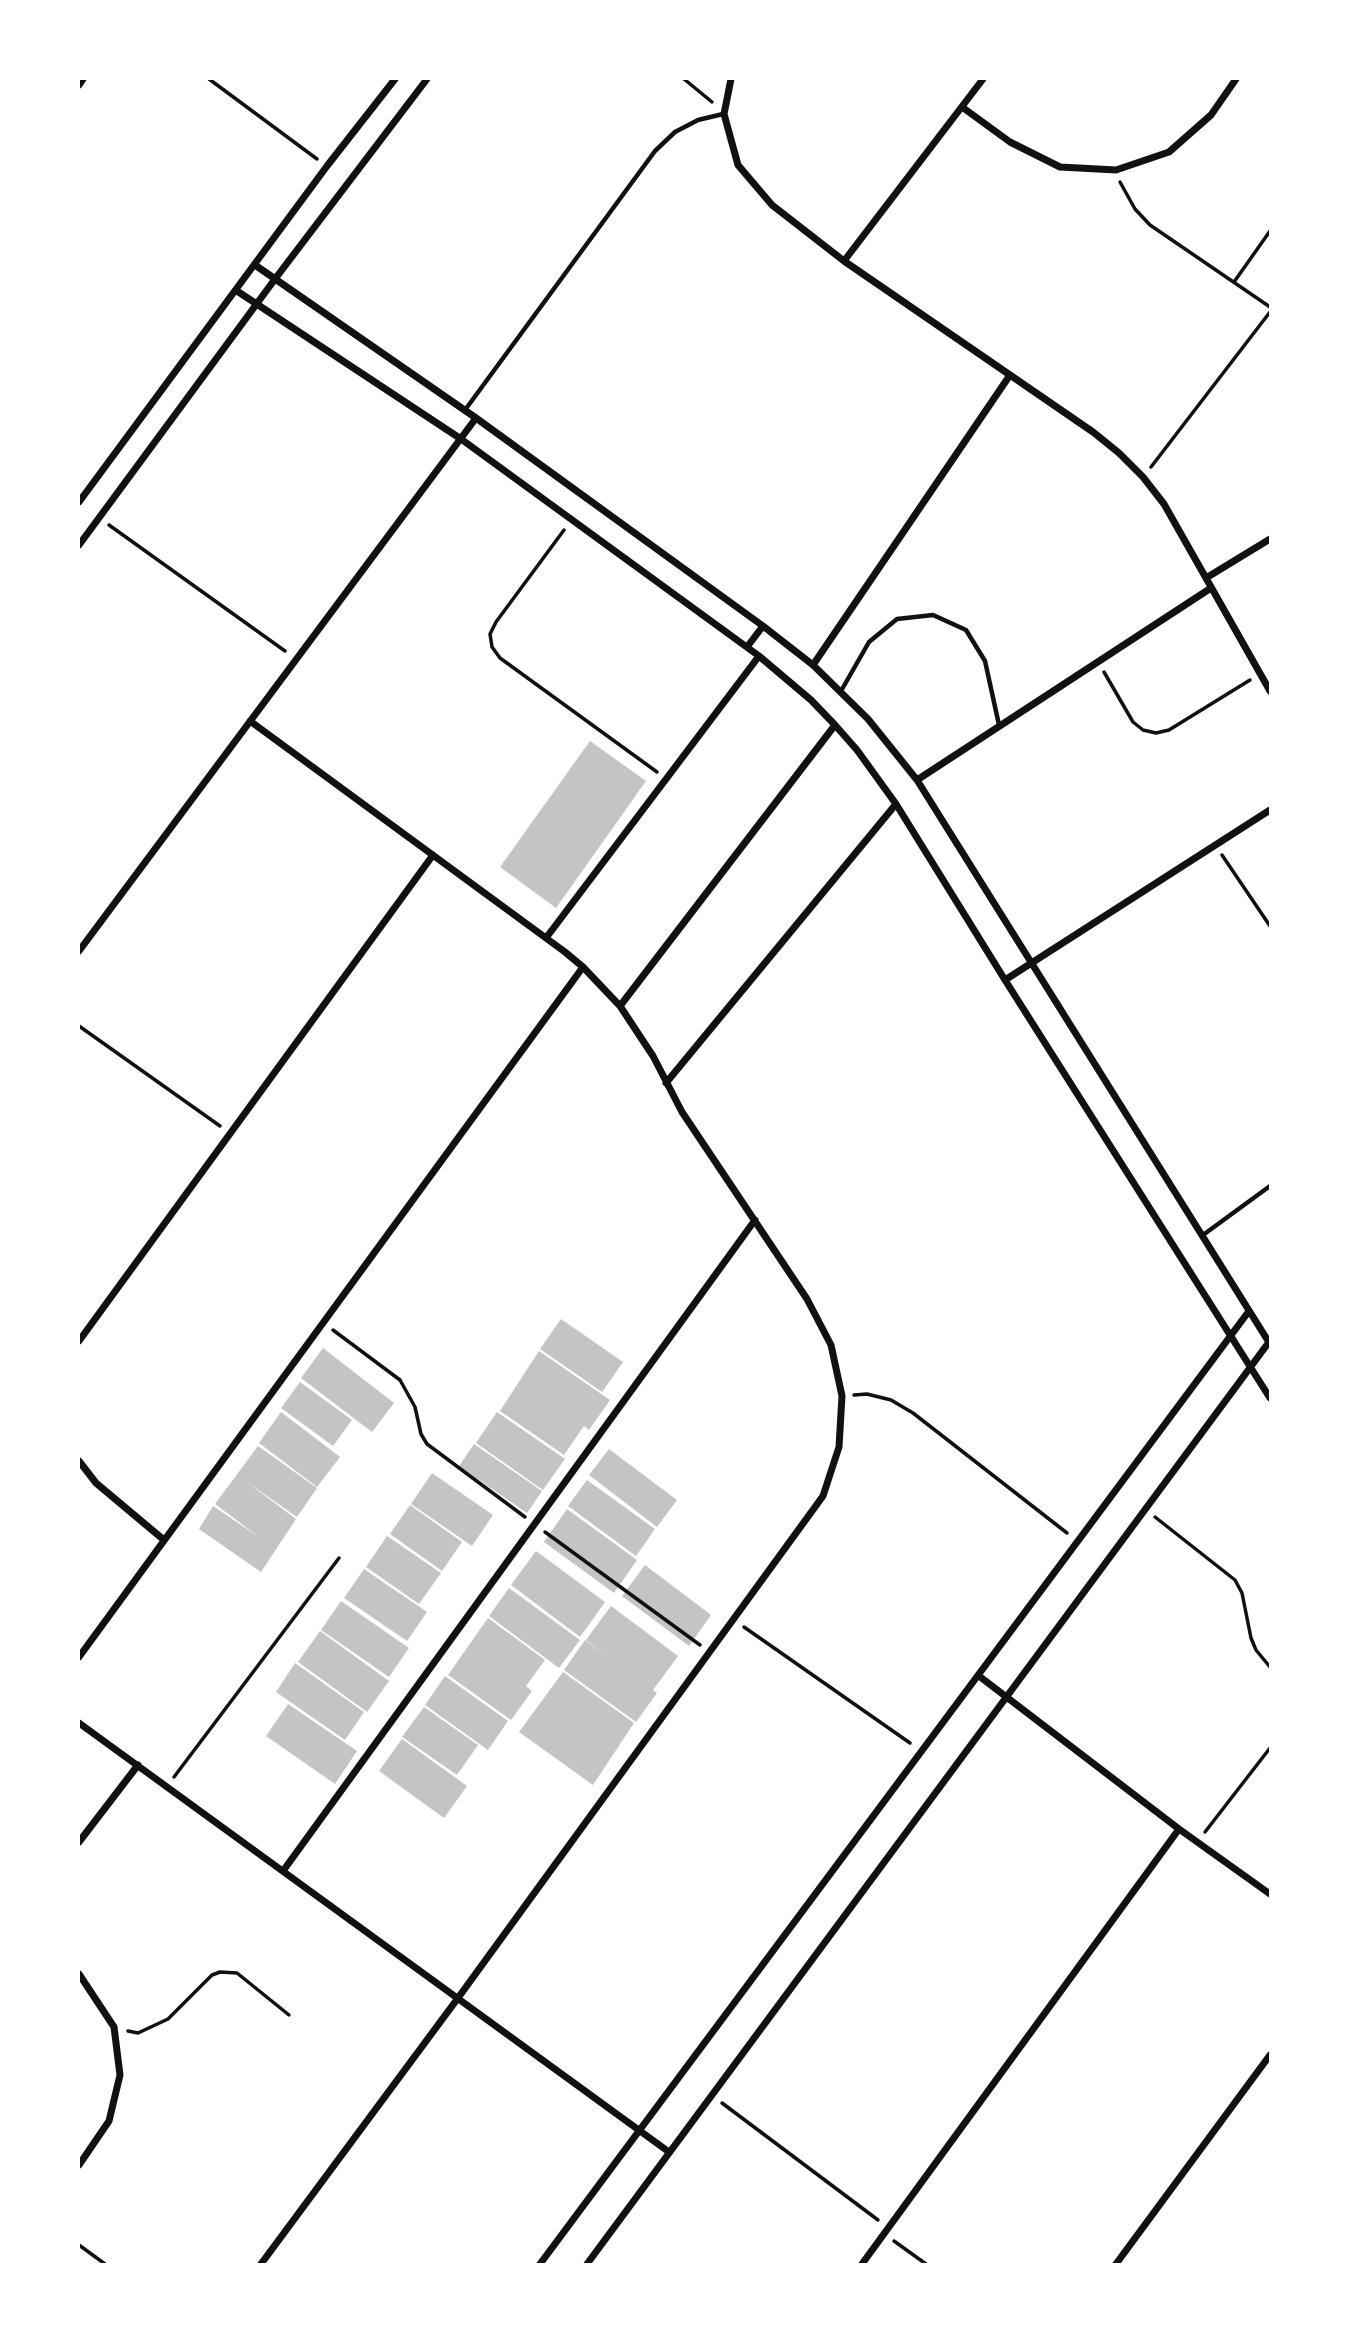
<!DOCTYPE html>
<html>
<head>
<meta charset="utf-8">
<style>
	body { margin:0 }
	#map { position:relative; width:1349px; height:2343px; overflow:hidden; background:#fff; font-family:"Space Grotesk",sans-serif }
	canvas { display:block }
	.frame { position:absolute; inset:0; border:80px solid #fff; pointer-events:none }
</style>
</head>
<body>
<div id="map">
<canvas width="1349" height="2343"></canvas>
<div class="frame"></div>
</div>
<script>
const context = document.querySelector('canvas').getContext('2d');
context.lineJoin = 'round';
function paint(path, color) { context.fillStyle = color; context.fill(path, 'evenodd'); }
const poly = rows => new Path2D(rows.map(r => 'M' + r).join(''));
function strokePath(path, color, width, dash) { context.strokeStyle = color; context.lineWidth = width; context.lineCap = dash ? 'butt' : 'round'; context.setLineDash(dash || []); context.stroke(path); }
paint(poly([
	[590,741,646,781,556,908,500,867],
	[561,1319,623,1362,602,1392,540,1349],
	[323,1348,394,1403,372,1432,301,1378],
	[539,1351,610,1400,589,1430,584,1426,564,1455,500,1411],
	[300,1382,352,1420,333,1446,281,1408],
	[281,1412,340,1457,317,1487,259,1443],
	[497,1412,565,1459,543,1490,476,1443],
	[474,1444,542,1491,527,1513,459,1466],
	[258,1446,317,1488,297,1517,244,1480,296,1519,261,1572,199,1529,213,1506,259,1537,215,1504],
	[609,1449,677,1500,657,1527,589,1475],
	[432,1473,493,1515,472,1546,411,1504],
	[587,1480,655,1529,636,1556,568,1506],
	[410,1505,462,1542,442,1571,390,1534],
	[567,1509,637,1560,614,1593,544,1542],
	[387,1536,441,1573,419,1604,366,1567],
	[536,1551,605,1602,580,1637,511,1585],
	[645,1565,711,1615,689,1646,622,1596],
	[364,1569,427,1612,407,1641,344,1598],
	[509,1588,580,1640,559,1668,489,1616],
	[341,1601,409,1648,389,1677,321,1630],
	[611,1606,678,1656,653,1690,657,1693,636,1722,564,1670,585,1640,610,1659,586,1640],
	[488,1618,545,1660,526,1686,532,1691,511,1720,448,1675],
	[320,1631,389,1681,367,1712,298,1662],
	[295,1663,364,1712,345,1740,276,1692],
	[563,1672,634,1723,593,1785,519,1732],
	[445,1676,508,1721,488,1750,425,1705],
	[288,1704,357,1751,335,1784,266,1736],
	[424,1707,478,1745,457,1775,402,1737],
	[402,1739,467,1786,444,1818,379,1771]
]), '#c4c4c4');
strokePath(poly([
	[209,79,317,159],
	[684,79,712,102],
	[1120,182,1135,209,1150,225,1270,307],
	[1234,282,1270,231],
	[1151,467,1270,312],
	[109,525,285,651],
	[564,530,496,622,490,634,492,647,500,658,657,772],
	[1104,672,1133,722,1143,730,1156,733,1169,730,1250,680],
	[1222,855,1270,926],
	[79,1026,220,1126],
	[333,1330,400,1380,415,1407,421,1434,427,1444,525,1517],
	[854,1395,867,1394,891,1400,913,1413,1067,1533],
	[1155,1517,1235,1580,1242,1593,1251,1638,1256,1650,1270,1667],
	[545,1532,700,1645],
	[744,1627,910,1743],
	[174,1777,339,1558],
	[1205,1832,1270,1748],
	[128,2031,138,2033,168,2019,212,1975,220,1972,237,1973,289,2015],
	[722,2103,878,2220],
	[894,2241,926,2264],
	[79,2245,105,2264]
]), '#111', 3.5);
strokePath(poly([
	[465,410,655,151,675,132,698,120,723,114],
	[841,691,869,642,897,619,933,615,966,630,985,661,999,725],
	[1203,1235,1270,1186]
]), '#111', 4.5);
strokePath(poly([
	[731,79,724,114,738,165,772,205,844,261,1093,432,1119,453,1143,477,1164,504,1270,691],
	[79,85,83,79],
	[962,107,1010,142,1060,167,1116,170,1169,152,1211,115,1236,79],
	[844,261,983,79],
	[255,265,476,418,763,626,813,665,868,719,917,780,1270,1344],
	[237,291,461,439,759,656,811,700,835,725,857,750,896,804,1005,980,1270,1398],
	[79,502,327,166,395,79],
	[79,545,275,279,427,79],
	[1206,578,1270,539],
	[747,647,763,626],
	[813,665,1010,375],
	[250,721,565,952,583,967,620,1006,653,1056,682,1112,807,1299,831,1345,842,1396,839,1447,823,1496,458,1998,261,2264],
	[917,780,1211,588],
	[546,938,759,656],
	[79,951,476,418],
	[1005,980,1270,810],
	[620,1006,835,725],
	[666,1083,896,804],
	[79,1341,433,855],
	[79,1461,96,1483,164,1540],
	[79,1657,583,967],
	[979,1676,1179,1829,1270,1894],
	[79,1723,669,2152],
	[79,1842,138,1765],
	[283,1871,755,1220],
	[79,1974,114,2027,120,2075,109,2121,79,2165],
	[540,2264,1249,1311],
	[587,2264,1269,1342],
	[862,2264,1179,1829],
	[1116,2264,1270,2055]
]), '#111', 7);
</script>
</body>
</html>
